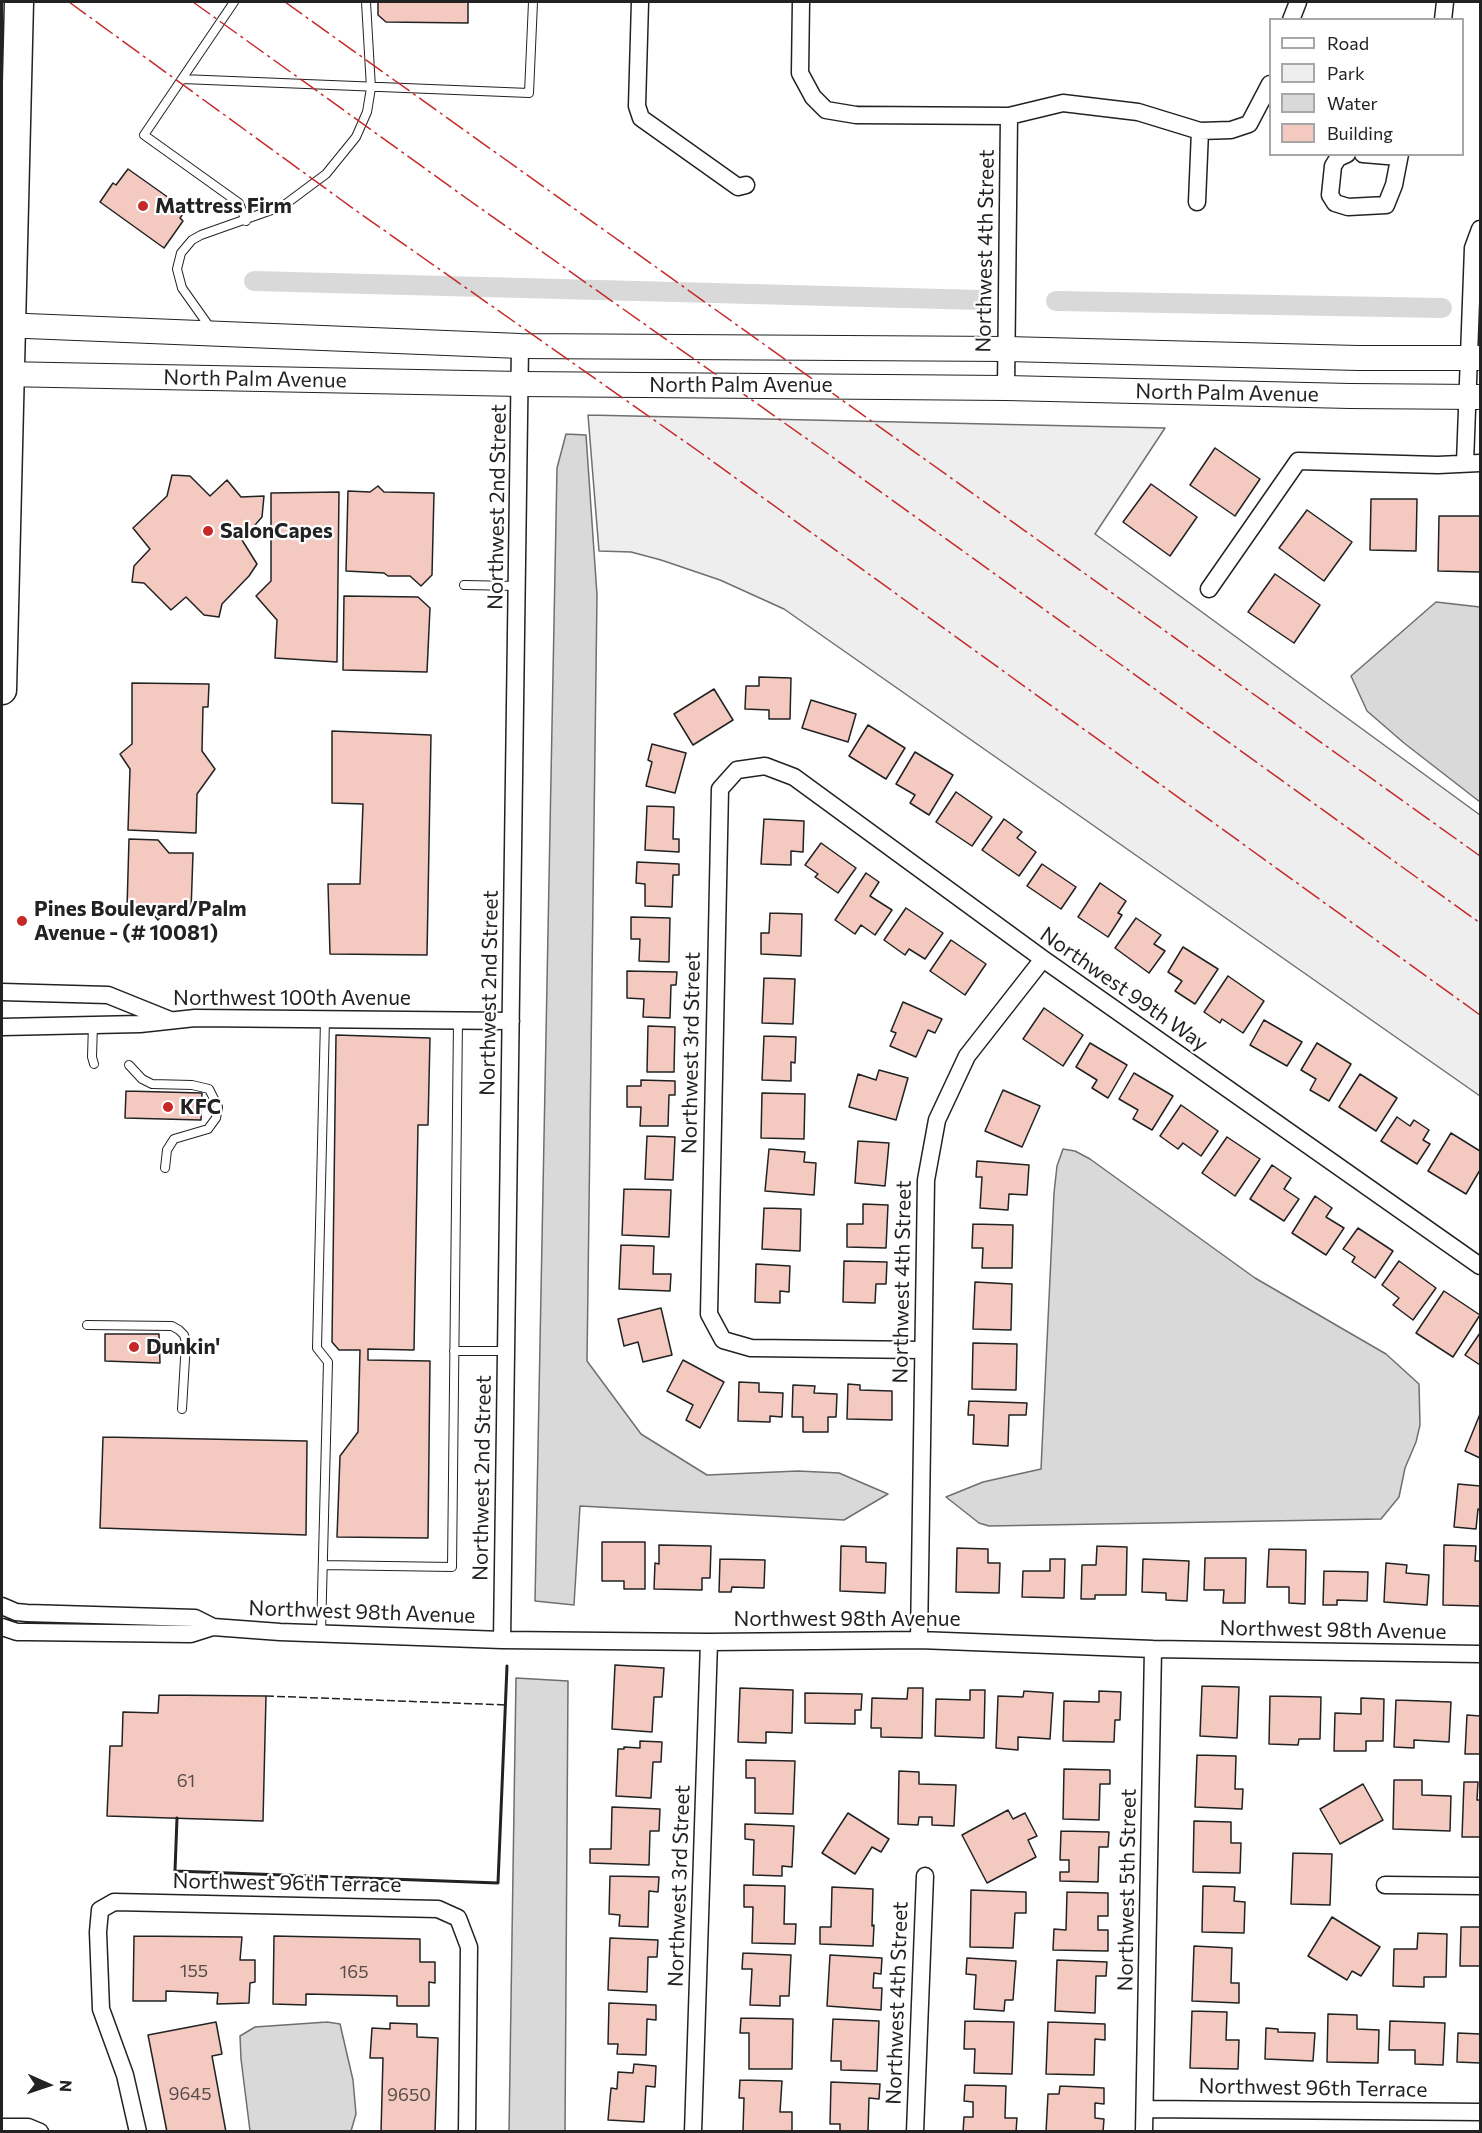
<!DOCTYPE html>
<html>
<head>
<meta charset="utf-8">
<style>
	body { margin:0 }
	#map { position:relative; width:1482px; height:2133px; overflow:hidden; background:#fff; font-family:Commissioner,sans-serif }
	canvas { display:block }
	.frame { position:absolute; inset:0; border:3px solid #222; pointer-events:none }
	.legend { position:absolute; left:1269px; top:18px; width:195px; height:138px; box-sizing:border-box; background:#fff; border:2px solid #a7a7a7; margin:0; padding:8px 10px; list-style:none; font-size:18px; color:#222 }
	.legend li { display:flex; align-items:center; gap:12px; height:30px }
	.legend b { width:30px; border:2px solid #a7a7a7 }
	.north { position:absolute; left:18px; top:2055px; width:60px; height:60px; -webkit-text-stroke:4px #fff; paint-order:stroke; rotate:93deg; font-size:16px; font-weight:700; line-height:24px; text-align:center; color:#222 }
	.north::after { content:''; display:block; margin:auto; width:21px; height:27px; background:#222; clip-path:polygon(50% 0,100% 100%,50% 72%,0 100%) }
</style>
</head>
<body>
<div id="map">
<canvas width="1482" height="2133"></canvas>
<div class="frame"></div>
<ul class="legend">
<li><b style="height:8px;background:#fff"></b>Road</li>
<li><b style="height:16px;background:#eee"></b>Park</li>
<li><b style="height:16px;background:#d9d9d9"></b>Water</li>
<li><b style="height:16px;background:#f3c9c0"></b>Building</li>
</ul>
<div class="north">N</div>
</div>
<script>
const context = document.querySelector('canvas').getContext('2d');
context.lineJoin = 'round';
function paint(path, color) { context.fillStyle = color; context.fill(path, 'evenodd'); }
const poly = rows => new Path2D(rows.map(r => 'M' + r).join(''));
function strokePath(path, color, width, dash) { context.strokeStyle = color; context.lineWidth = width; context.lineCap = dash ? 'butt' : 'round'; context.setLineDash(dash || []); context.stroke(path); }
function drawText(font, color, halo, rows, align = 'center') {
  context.font = font + ' Commissioner,sans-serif'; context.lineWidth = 4.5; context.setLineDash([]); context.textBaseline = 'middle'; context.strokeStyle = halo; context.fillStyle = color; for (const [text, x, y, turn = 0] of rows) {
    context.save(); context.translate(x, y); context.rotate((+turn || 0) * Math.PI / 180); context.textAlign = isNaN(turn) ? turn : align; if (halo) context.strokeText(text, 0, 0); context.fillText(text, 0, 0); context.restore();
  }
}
const green = poly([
	[588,415,1165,428,1095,534,1480,815,1480,1096,784,609,720,580,661,560,631,552,599,551,588,415]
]);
paint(green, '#eee');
strokePath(green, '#6f6f6f', 1.5);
const water = poly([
	[566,434,586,435,597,595,587,1361,641,1434,707,1475,798,1471,839,1473,888,1494,844,1520,580,1506,574,1605,535,1601,557,468,566,434],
	[1436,602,1480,607,1480,802,1404,743,1367,711,1351,676,1436,602],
	[1063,1149,1075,1151,1090,1159,1255,1278,1386,1354,1419,1384,1420,1425,1416,1442,1405,1468,1399,1497,1381,1519,989,1526,979,1523,946,1497,983,1482,1041,1469,1054,1193,1057,1166,1063,1149],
	[516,1678,568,1681,565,2131,509,2131,516,1678],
	[327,2022,340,2024,353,2080,356,2114,351,2131,250,2131,241,2059,240,2036,255,2027,327,2022]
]);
paint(water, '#d9d9d9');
strokePath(water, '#6f6f6f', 1.5);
strokePath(poly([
	[254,281,981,300],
	[1056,301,1442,308]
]), '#d9d9d9', 20);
const building = poly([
	[378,2,468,2,468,23,386,22,378,15,378,2],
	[128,169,186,210,180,218,183,221,164,248,100,202,113,183,116,185,128,169],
	[1215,448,1260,479,1235,516,1190,485,1215,448],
	[172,475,190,476,210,496,227,480,241,497,264,496,262,517,242,540,257,564,249,576,222,604,219,617,204,615,186,597,171,610,144,583,132,582,134,566,150,549,133,528,167,496,172,475],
	[1151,484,1197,517,1170,556,1123,522,1151,484],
	[378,486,384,492,434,493,432,575,421,586,410,576,388,576,384,573,346,571,348,491,370,492,378,486],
	[339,492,337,662,275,658,277,620,256,596,271,581,271,493,339,492],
	[1371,499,1417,499,1416,551,1370,550,1371,499],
	[1307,510,1352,542,1324,581,1279,548,1307,510],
	[1439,516,1480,516,1480,572,1438,571,1439,516],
	[1275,574,1320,605,1294,643,1248,612,1275,574],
	[344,596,418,597,430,608,427,672,343,670,344,596],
	[759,677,791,678,790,719,769,719,769,710,745,709,746,686,759,686,759,677],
	[132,683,209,684,208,707,203,707,202,751,215,769,197,794,196,833,128,830,130,769,120,754,132,744,132,683],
	[714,689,733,720,693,745,674,714,714,689],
	[811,700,856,714,848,742,802,728,811,700],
	[868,725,905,748,886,779,849,756,868,725],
	[332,731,431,735,427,955,330,954,328,884,360,884,363,804,332,803,332,731],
	[652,744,686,753,675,793,646,786,652,762,648,760,652,744],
	[915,752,953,775,929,815,910,803,915,795,896,784,915,752],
	[956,792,992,817,972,846,936,822,956,792],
	[647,806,674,807,673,839,679,839,679,852,645,850,647,806],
	[764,819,804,821,803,852,791,851,791,865,761,864,764,819],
	[1004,819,1022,832,1017,838,1036,852,1019,876,982,850,1004,819],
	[129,839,158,840,169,853,193,853,191,912,166,911,158,920,148,908,127,908,129,839],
	[821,843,856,868,838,893,815,877,818,874,805,865,821,843],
	[637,862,679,864,679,875,673,875,672,907,645,906,645,884,636,883,637,862],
	[1042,864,1076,887,1061,909,1027,886,1042,864],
	[866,873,879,882,870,896,892,910,875,935,861,925,855,934,835,920,866,873],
	[1100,883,1126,901,1118,913,1122,915,1108,937,1078,917,1100,883],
	[906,908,943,933,925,959,909,949,905,955,884,940,906,908],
	[770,913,802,914,801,956,761,954,761,933,769,933,770,913],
	[631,917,670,918,669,962,639,961,640,939,631,939,631,917],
	[1136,918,1161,935,1154,944,1165,951,1149,973,1115,948,1136,918],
	[951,940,986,964,965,995,930,971,951,940],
	[1183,947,1218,969,1195,1004,1175,991,1182,981,1168,972,1183,947],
	[627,971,677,972,676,985,671,985,670,1018,643,1017,644,999,627,998,627,971],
	[1228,976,1264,1001,1243,1033,1222,1019,1220,1023,1204,1012,1228,976],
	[764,978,795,979,793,1024,762,1023,764,978],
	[903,1002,942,1019,935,1033,928,1030,916,1057,890,1046,896,1033,891,1031,903,1002],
	[1044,1008,1083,1035,1063,1066,1023,1039,1044,1008],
	[1264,1020,1302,1042,1287,1066,1250,1045,1264,1020],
	[648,1026,675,1027,674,1072,647,1072,648,1026],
	[336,1035,430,1038,428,1125,418,1125,414,1350,368,1349,368,1360,430,1361,428,1538,337,1537,340,1456,358,1432,360,1350,339,1350,332,1342,336,1035],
	[764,1036,796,1037,795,1063,791,1062,791,1081,762,1080,764,1036],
	[1090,1043,1127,1065,1108,1098,1092,1088,1097,1080,1076,1067,1090,1043],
	[1317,1043,1351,1064,1329,1101,1310,1090,1316,1079,1301,1070,1317,1043],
	[879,1070,908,1078,896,1120,849,1107,858,1074,876,1080,879,1070],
	[1134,1073,1173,1096,1152,1130,1133,1119,1138,1110,1119,1099,1134,1073],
	[1360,1074,1397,1098,1376,1131,1339,1107,1360,1074],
	[641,1080,675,1081,675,1095,669,1095,668,1126,640,1126,641,1107,627,1107,627,1086,641,1086,641,1080],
	[1003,1090,1040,1106,1022,1147,985,1131,1003,1090],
	[126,1091,202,1093,201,1120,125,1118,126,1091],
	[762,1093,805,1094,804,1139,761,1138,762,1093],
	[1181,1105,1218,1131,1201,1156,1183,1143,1178,1149,1160,1136,1181,1105],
	[1397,1117,1410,1126,1414,1120,1429,1130,1423,1140,1430,1144,1417,1164,1381,1141,1397,1117],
	[1451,1133,1480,1151,1480,1170,1466,1194,1428,1171,1451,1133],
	[647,1136,675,1137,673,1180,645,1179,647,1136],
	[1227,1137,1260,1159,1235,1196,1202,1173,1227,1137],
	[858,1141,889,1143,885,1186,855,1183,858,1141],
	[769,1149,805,1152,804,1162,816,1163,814,1195,765,1191,769,1149],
	[977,1161,1029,1165,1027,1195,1009,1194,1008,1210,980,1208,982,1177,976,1177,977,1161],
	[1272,1165,1291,1178,1284,1189,1299,1199,1284,1221,1250,1199,1272,1165],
	[624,1189,671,1190,669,1237,622,1235,624,1189],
	[1315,1196,1332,1208,1326,1217,1344,1228,1326,1255,1292,1233,1315,1196],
	[863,1204,888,1205,886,1248,847,1247,847,1224,863,1224,863,1204],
	[764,1208,801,1209,800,1251,762,1249,764,1208],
	[973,1224,1013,1225,1012,1268,982,1268,983,1248,972,1248,973,1224],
	[1358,1228,1393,1251,1375,1278,1352,1262,1355,1257,1343,1249,1358,1228],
	[621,1245,654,1246,653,1274,671,1274,670,1291,619,1289,621,1245],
	[844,1261,887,1262,886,1284,876,1284,875,1303,843,1302,844,1261],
	[1399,1261,1436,1288,1413,1320,1393,1305,1399,1298,1382,1285,1399,1261],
	[756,1264,790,1266,789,1292,780,1291,780,1303,755,1302,756,1264],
	[975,1282,1012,1284,1011,1330,973,1329,975,1282],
	[1444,1291,1480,1315,1453,1357,1416,1333,1444,1291],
	[661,1308,672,1355,643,1362,638,1342,624,1346,618,1319,661,1308],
	[1480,1333,1480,1365,1465,1355,1480,1333],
	[105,1334,159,1334,160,1363,105,1361,105,1334],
	[973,1343,1017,1344,1016,1390,972,1389,973,1343],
	[683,1360,724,1382,700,1428,686,1420,693,1405,667,1391,683,1360],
	[739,1382,759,1383,759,1392,783,1393,782,1417,770,1416,770,1422,738,1421,739,1382],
	[848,1384,860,1385,860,1390,892,1391,892,1420,847,1419,848,1384],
	[793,1385,815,1386,814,1393,837,1394,836,1417,828,1417,828,1432,803,1432,803,1417,792,1417,793,1385],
	[969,1401,1027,1403,1026,1415,1009,1415,1008,1446,973,1444,974,1415,968,1415,969,1401],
	[1480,1414,1480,1458,1465,1451,1480,1414],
	[103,1437,307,1441,306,1535,100,1528,103,1437],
	[1458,1484,1480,1486,1480,1510,1478,1509,1476,1529,1454,1527,1458,1484],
	[602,1542,645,1542,645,1589,624,1589,624,1581,602,1581,602,1542],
	[659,1545,711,1546,710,1578,702,1578,702,1590,654,1589,655,1563,659,1564,659,1545],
	[1444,1545,1476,1546,1475,1561,1480,1561,1480,1606,1443,1605,1444,1545],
	[841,1546,866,1547,866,1562,886,1563,885,1593,840,1591,841,1546],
	[1097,1546,1127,1547,1126,1595,1095,1595,1095,1599,1081,1599,1082,1565,1096,1565,1097,1546],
	[957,1548,988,1549,988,1563,1000,1563,999,1593,956,1592,957,1548],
	[1269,1549,1306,1550,1305,1604,1289,1603,1289,1587,1267,1587,1269,1549],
	[1205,1558,1246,1558,1245,1603,1223,1603,1224,1590,1204,1590,1205,1558],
	[720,1559,765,1560,764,1588,732,1587,731,1592,719,1592,720,1559],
	[1050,1559,1065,1559,1064,1598,1022,1597,1023,1571,1050,1571,1050,1559],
	[1143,1559,1189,1561,1187,1601,1166,1600,1166,1593,1142,1592,1143,1559],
	[1386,1563,1407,1565,1406,1573,1429,1575,1427,1605,1384,1602,1386,1563],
	[1324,1571,1368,1572,1367,1601,1337,1600,1337,1605,1323,1605,1324,1571],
	[615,1665,664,1668,662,1697,654,1697,652,1732,612,1729,615,1665],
	[1202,1686,1239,1687,1237,1738,1200,1736,1202,1686],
	[740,1688,793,1690,792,1733,766,1732,766,1743,738,1742,740,1688],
	[908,1688,923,1688,922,1738,881,1737,881,1728,871,1728,872,1698,907,1699,908,1688],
	[970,1690,985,1690,984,1738,935,1736,936,1699,970,1700,970,1690],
	[1024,1691,1053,1693,1050,1739,1018,1737,1018,1750,996,1748,998,1696,1023,1697,1024,1691],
	[1099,1691,1121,1692,1120,1720,1115,1720,1114,1742,1063,1741,1064,1701,1099,1702,1099,1691],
	[805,1693,862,1694,861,1710,855,1710,855,1724,805,1723,805,1693],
	[159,1695,266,1696,263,1821,107,1816,110,1746,122,1746,123,1712,158,1713,159,1695],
	[1270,1696,1321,1697,1320,1739,1299,1739,1298,1745,1269,1744,1270,1696],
	[1361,1698,1384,1699,1383,1741,1366,1741,1366,1751,1334,1751,1335,1713,1361,1714,1361,1698],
	[1396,1700,1451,1702,1449,1742,1414,1740,1414,1748,1394,1747,1396,1700],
	[1467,1715,1480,1716,1480,1754,1465,1754,1467,1715],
	[640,1741,662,1742,661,1762,653,1762,651,1798,616,1796,618,1749,624,1749,624,1747,640,1748,640,1741],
	[1197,1755,1236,1756,1235,1789,1243,1789,1242,1809,1195,1807,1197,1755],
	[746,1760,795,1761,793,1814,755,1813,755,1778,746,1778,746,1760],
	[1064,1769,1110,1770,1110,1784,1100,1784,1099,1820,1063,1819,1064,1769],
	[899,1771,919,1772,919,1784,956,1785,954,1826,932,1825,932,1817,919,1817,918,1825,898,1824,899,1771],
	[1394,1780,1422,1780,1422,1795,1451,1796,1450,1831,1393,1829,1394,1780],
	[1464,1782,1478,1782,1477,1800,1480,1800,1480,1837,1462,1837,1464,1782],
	[1363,1784,1383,1820,1340,1844,1320,1809,1363,1784],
	[612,1807,660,1809,659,1831,650,1831,649,1865,590,1863,590,1849,611,1849,612,1807],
	[1008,1810,1013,1819,1025,1813,1037,1836,1028,1840,1036,1857,987,1883,962,1835,1008,1810],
	[848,1813,889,1839,881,1852,872,1847,855,1874,822,1853,848,1813],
	[1194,1821,1231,1822,1231,1843,1241,1843,1240,1873,1193,1872,1194,1821],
	[745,1824,794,1826,792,1867,782,1866,782,1876,753,1875,754,1840,745,1839,745,1824],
	[1061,1831,1109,1832,1108,1847,1099,1847,1098,1882,1060,1881,1060,1872,1069,1872,1069,1860,1060,1860,1061,1831],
	[1293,1853,1332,1854,1330,1905,1291,1904,1293,1853],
	[610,1876,659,1877,658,1892,649,1891,648,1927,619,1926,620,1915,609,1914,610,1876],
	[744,1885,785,1886,784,1924,796,1924,795,1944,752,1943,753,1907,744,1907,744,1885],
	[1203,1886,1235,1887,1234,1901,1245,1902,1244,1933,1202,1932,1203,1886],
	[832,1887,873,1889,872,1926,874,1925,873,1946,820,1944,820,1927,831,1927,832,1887],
	[971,1890,1026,1892,1026,1913,1015,1913,1013,1948,970,1947,971,1890],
	[1067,1892,1108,1893,1108,1916,1098,1916,1098,1930,1108,1930,1108,1951,1053,1950,1054,1929,1066,1930,1067,1892],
	[1332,1917,1380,1947,1361,1976,1352,1971,1347,1980,1308,1956,1332,1917],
	[1461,1927,1480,1927,1480,1966,1460,1966,1461,1927],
	[1418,1933,1447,1934,1446,1977,1424,1977,1424,1987,1393,1986,1394,1949,1417,1949,1418,1933],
	[134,1936,242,1937,240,1960,255,1960,255,1982,250,1983,249,2003,217,2004,218,1993,166,1991,166,2001,133,2001,134,1936],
	[274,1936,420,1939,420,1962,435,1962,435,1983,429,1982,429,2006,397,2006,397,1996,306,1994,306,2005,273,2004,274,1936],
	[610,1938,658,1940,657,1957,648,1957,647,1992,608,1990,610,1938],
	[1194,1946,1232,1948,1231,1983,1239,1983,1239,2003,1192,2001,1194,1946],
	[743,1953,791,1955,789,1996,780,1996,780,2006,750,2005,752,1969,742,1969,743,1953],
	[830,1955,882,1958,881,1974,874,1973,873,1988,882,1988,881,2010,827,2006,830,1955],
	[967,1958,1016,1961,1013,2000,1005,2000,1004,2011,974,2009,976,1975,966,1974,967,1958],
	[1057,1960,1107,1962,1106,1976,1096,1976,1095,2013,1055,2011,1057,1960],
	[609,2003,656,2005,656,2020,647,2019,646,2055,617,2054,618,2044,608,2044,609,2003],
	[1192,2011,1227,2012,1226,2040,1239,2040,1238,2069,1190,2068,1192,2011],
	[1328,2014,1357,2015,1357,2029,1379,2030,1378,2063,1327,2062,1328,2014],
	[741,2018,793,2019,792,2069,749,2069,749,2033,740,2033,741,2018],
	[833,2019,879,2021,877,2071,841,2070,841,2061,831,2061,833,2019],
	[965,2021,1014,2022,1012,2074,974,2073,975,2049,964,2049,965,2021],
	[1390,2021,1445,2023,1443,2065,1415,2064,1415,2050,1389,2050,1390,2021],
	[216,2022,222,2054,212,2056,226,2132,167,2132,148,2035,216,2022],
	[1048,2022,1105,2024,1105,2040,1095,2039,1094,2075,1046,2074,1048,2022],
	[390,2023,417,2024,417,2037,438,2038,435,2132,381,2132,383,2058,370,2058,372,2028,390,2029,390,2023],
	[1266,2028,1278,2029,1278,2032,1315,2033,1313,2061,1265,2059,1266,2028],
	[1458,2033,1480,2034,1480,2063,1457,2062,1458,2033],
	[634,2064,656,2066,655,2087,646,2086,644,2122,608,2120,611,2088,617,2089,618,2072,633,2073,634,2064],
	[740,2080,782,2081,780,2112,792,2112,792,2132,743,2131,744,2098,739,2098,740,2080],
	[831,2082,880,2084,879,2099,869,2098,868,2132,840,2132,840,2124,830,2124,831,2082],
	[965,2085,1006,2086,1005,2118,1017,2118,1016,2132,963,2132,964,2117,973,2117,973,2102,964,2101,965,2085],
	[1060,2086,1104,2088,1104,2104,1095,2103,1095,2118,1104,2119,1103,2132,1046,2132,1048,2094,1059,2094,1060,2086]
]);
paint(building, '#f3c9c0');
strokePath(building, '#222', 1.5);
const service = poly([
	[234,2,144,135,239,203,246,221],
	[182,79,529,93,533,2],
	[211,329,182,288,177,269,181,253,192,240,201,235,283,206,326,174,356,137,367,112,371,88,366,2],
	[464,585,518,586],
	[93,1024,92,1057,94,1064],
	[129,1065,142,1079,152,1084,192,1085,209,1089,218,1107,216,1118,208,1129,174,1139,167,1150,165,1168],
	[87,1325,172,1326,179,1330,184,1335,186,1342,182,1409],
	[454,1351,506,1351],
	[323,1565,452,1567,458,1020],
	[321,1633,328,1362,317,1348,325,1020]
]);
const minor = poly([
	[640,2,637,106,641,118,738,187,746,185],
	[801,2,800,73,813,97,826,110,856,115,1009,116,1063,103,1138,112,1200,131,1231,130,1249,124,1270,84],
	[1291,20,1298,2],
	[1443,20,1445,2],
	[1347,154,1338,158,1333,166,1330,195,1335,203,1348,207,1386,205,1394,185,1400,154],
	[1363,154,1399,157],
	[1197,202,1200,131],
	[1006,388,1009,116],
	[1465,463,1473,248,1480,229],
	[1209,589,1298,461,1438,465,1480,463],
	[2,992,108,995,170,1020],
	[2,1027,140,1024,195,1018,511,1021],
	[923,1350,751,1348,723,1340,709,1314,720,789,737,770,765,766,794,777,1043,959,1480,1266],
	[2,1606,16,1612,27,1613,195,1618,213,1627],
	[2,1627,17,1632,27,1632,191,1634,213,1627,280,1632,502,1640,709,1642,919,1640,1153,1649,1480,1654],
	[502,1640,520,346],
	[919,1640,926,1180,937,1120,967,1056,1043,959],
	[1385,1885,1480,1886],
	[1146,2109,1480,2112],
	[2,2127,28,2127,40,2132],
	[138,2132,125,2075,101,2009,98,1932,100,1910,114,1902,438,1909,458,1918,469,1947,467,2132],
	[693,2132,709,1642],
	[915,2132,925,1876],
	[1144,2132,1153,1649]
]);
const secondary = poly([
	[2,325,520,346,1007,349,1358,358,1480,358],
	[2,374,521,384,1006,388,1350,396,1480,397]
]);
const trunk = poly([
	[2,690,19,2]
]);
strokePath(service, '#222', 10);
strokePath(minor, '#222', 19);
strokePath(secondary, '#222', 26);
strokePath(trunk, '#222', 31);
strokePath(service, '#fff', 8);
strokePath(minor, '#fff', 16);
strokePath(secondary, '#fff', 24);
strokePath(trunk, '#fff', 28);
strokePath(poly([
	[266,1696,507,1705]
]), '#222', 1.5, [8, 3]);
strokePath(poly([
	[177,1818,175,1871,498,1883,507,1666]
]), '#222', 3);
strokePath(poly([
	[69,2,358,212,701,453,1480,1015],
	[193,2,466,198,817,446,1480,923],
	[285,2,1480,856]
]), '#c62828', 1.5, [21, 4.5, 3, 4.5]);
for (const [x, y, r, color] of [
	[143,206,6,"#c62828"],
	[208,531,6,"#c62828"],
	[22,921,6,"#c62828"],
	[168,1107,6,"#c62828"],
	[134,1347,6,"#c62828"]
]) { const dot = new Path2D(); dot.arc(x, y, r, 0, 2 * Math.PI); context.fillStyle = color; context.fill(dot); strokePath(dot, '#fff', 2); }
drawText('18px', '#564c4a', null, [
	["61",186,1781],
	["155",194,1971],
	["165",354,1972],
	["9645",190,2094],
	["9650",409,2095]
]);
drawText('bold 21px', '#222', '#fff', [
	["Mattress Firm",155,206],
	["SalonCapes",220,531],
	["Pines Boulevard/Palm",34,909],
	["Avenue - (# 10081)",34,933],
	["KFC",180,1107],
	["Dunkin'",146,1347]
], 'left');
drawText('21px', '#222', '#fff', [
	["Northwest 4th Street",985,251,-89],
	["North Palm Avenue",255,379,1],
	["North Palm Avenue",741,385],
	["North Palm Avenue",1227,393,1],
	["Northwest 2nd Street",497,507,-89],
	["Northwest 99th Way",1124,989,35],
	["Northwest 2nd Street",489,993,-89],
	["Northwest 100th Avenue",292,998],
	["Northwest 3rd Street",691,1053,-89],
	["Northwest 4th Street",902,1282,-89],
	["Northwest 2nd Street",482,1478,-89],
	["Northwest 98th Avenue",362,1612,2],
	["Northwest 98th Avenue",847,1619],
	["Northwest 98th Avenue",1333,1630,1],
	["Northwest 96th Terrace",287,1883,1],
	["Northwest 3rd Street",679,1886,-88],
	["Northwest 5th Street",1127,1890,-89],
	["Northwest 4th Street",897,2003,-88],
	["Northwest 96th Terrace",1313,2088,1]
]);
</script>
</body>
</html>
